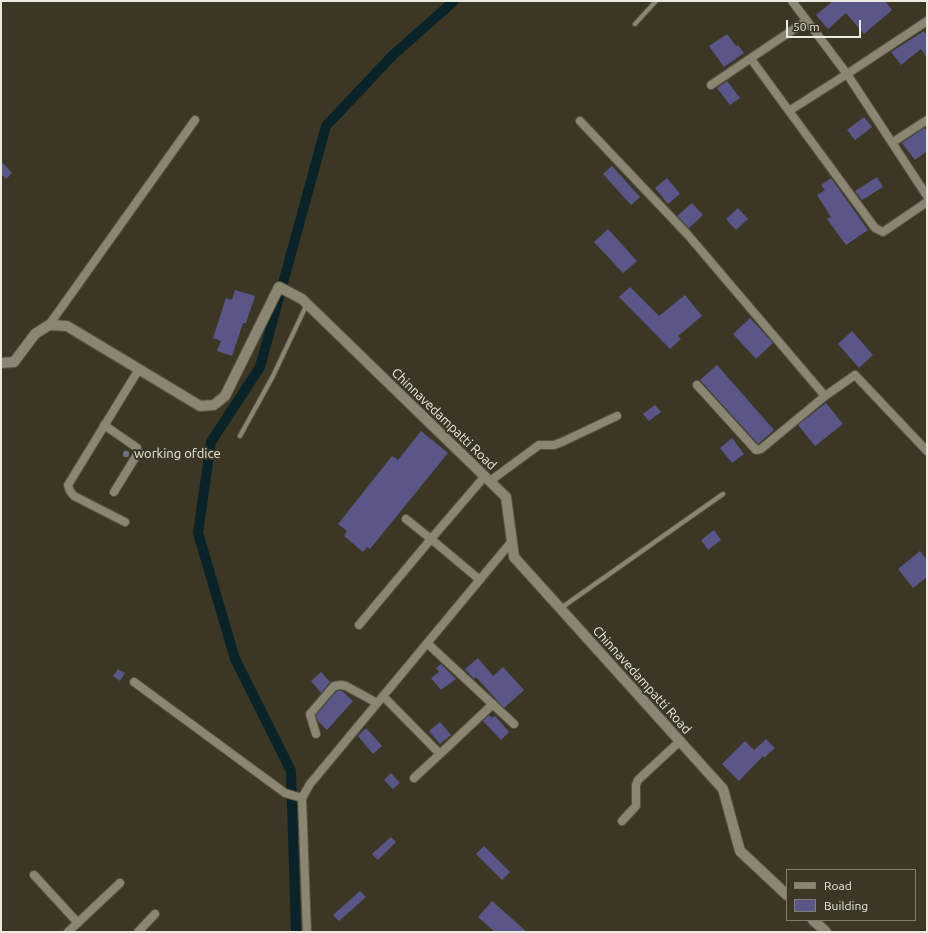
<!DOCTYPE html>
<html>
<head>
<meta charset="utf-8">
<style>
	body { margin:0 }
	#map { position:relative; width:928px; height:933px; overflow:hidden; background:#3c3725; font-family:Ubuntu,sans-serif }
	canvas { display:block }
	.frame { position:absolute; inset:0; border:2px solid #ece9de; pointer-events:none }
	.legend { position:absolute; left:786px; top:869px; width:130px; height:52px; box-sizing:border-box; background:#3c3725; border:1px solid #827e6f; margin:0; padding:5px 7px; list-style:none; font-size:12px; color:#ece9de }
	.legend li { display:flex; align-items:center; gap:8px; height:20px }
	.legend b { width:20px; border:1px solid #827e6f }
	.scale { position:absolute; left:786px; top:20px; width:75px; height:18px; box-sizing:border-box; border:2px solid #ece9de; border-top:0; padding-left:5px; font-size:12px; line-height:14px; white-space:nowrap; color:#ece9de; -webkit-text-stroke:3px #3c3725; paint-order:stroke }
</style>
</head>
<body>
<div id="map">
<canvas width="928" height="933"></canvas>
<div class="frame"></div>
<ul class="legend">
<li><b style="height:5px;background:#8b8672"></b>Road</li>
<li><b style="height:11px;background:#5a5688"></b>Building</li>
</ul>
<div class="scale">50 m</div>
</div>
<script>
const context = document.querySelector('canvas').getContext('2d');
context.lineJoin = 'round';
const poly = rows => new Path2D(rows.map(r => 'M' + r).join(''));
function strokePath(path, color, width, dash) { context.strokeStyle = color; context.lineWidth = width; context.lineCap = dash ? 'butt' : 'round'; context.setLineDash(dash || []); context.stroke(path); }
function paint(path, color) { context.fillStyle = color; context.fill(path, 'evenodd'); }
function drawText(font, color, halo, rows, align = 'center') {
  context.font = font + ' Ubuntu,sans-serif'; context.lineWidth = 4; context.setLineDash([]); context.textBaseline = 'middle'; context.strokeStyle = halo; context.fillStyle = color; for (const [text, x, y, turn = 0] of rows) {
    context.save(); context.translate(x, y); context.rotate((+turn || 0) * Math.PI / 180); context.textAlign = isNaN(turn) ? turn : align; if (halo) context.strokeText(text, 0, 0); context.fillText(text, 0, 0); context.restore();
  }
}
strokePath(poly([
	[296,932,291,771,235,659,198,533,211,442,260,367,326,126,393,55,454,1]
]), '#092328', 10);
paint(poly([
	[833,1,885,1,892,10,864,34,846,13,828,29,816,15],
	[924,31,927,36,927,58,921,49,901,65,891,52],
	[727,34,736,46,738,45,744,53,724,67,709,46],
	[727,81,740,98,730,105,717,88],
	[864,117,872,127,855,140,847,130],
	[924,128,927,131,927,151,915,160,902,143],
	[1,161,12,173,6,179,1,174],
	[612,166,640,197,631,205,603,174],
	[877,177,883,187,862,200,855,191],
	[667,178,680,194,668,204,655,188],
	[831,178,868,230,846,245,827,219,831,217,817,195,825,190,821,185],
	[692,203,703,215,689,228,677,216],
	[738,208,748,219,736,230,726,219],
	[608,229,637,261,623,273,594,242],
	[630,287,659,316,685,295,702,316,678,336,681,339,670,349,619,297],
	[235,290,255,296,246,323,243,323,232,356,217,351,221,341,213,338,226,298,232,300],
	[750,318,773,343,756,359,733,334],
	[852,331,873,355,859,368,838,344],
	[717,365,774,430,758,444,700,380],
	[826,403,843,424,815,446,798,425],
	[655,405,661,412,649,421,643,414],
	[421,431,448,453,370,549,367,547,363,552,344,536,347,531,338,524,392,456,398,460],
	[732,438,744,454,732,463,720,448],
	[714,530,721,540,708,550,701,540],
	[920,551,927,560,927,577,913,588,898,569],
	[478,658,493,676,503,667,524,690,504,708,476,677,474,679,465,669],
	[441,664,456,679,441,690,431,678,439,672,436,668],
	[118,669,125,673,120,681,113,676],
	[321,672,330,682,321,693,311,681],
	[337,691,342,691,353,701,327,730,318,721,316,715],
	[489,715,492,718,495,716,509,732,501,740,483,721],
	[440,722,451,735,440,744,429,731],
	[366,728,382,746,373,754,358,736],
	[766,739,775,748,764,758,763,756,739,781,722,764,745,741,754,750],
	[391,773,400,783,393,789,384,780],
	[391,837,396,842,378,860,372,854],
	[484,846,510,872,502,880,476,854],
	[360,891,366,897,339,921,333,915],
	[492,901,527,932,495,932,478,917]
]), '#5a5688');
const service = poly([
	[635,24,656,1],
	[240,436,273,376,307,304],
	[561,608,723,494]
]);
const minor = poly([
	[792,1,847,74,789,111,875,228,883,232,927,202],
	[927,21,847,74,927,196],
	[751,59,789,111],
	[711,85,806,21],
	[580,121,688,235,825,396,855,375,927,451],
	[893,142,927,120],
	[49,325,195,120],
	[697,385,756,450,761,449,825,396],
	[104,425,133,445,137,448,138,453,114,492],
	[490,481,539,445,554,445,562,442,617,416],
	[125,522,74,496,70,491,68,485,139,369],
	[480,580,431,539,485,476],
	[359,625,431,539,406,519],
	[427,643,514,724],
	[134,682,285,793,302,798],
	[383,696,440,754,493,704],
	[316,734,310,714,334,686,341,685,346,686,377,703],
	[414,778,440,754],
	[622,821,636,806,636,785,638,780,680,741],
	[34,875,78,923],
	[68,932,120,883],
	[138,932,155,914],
	[307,932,302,798,310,784,512,541]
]);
const tertiary = poly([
	[1,363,14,362,35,334,49,325,67,326,200,406,214,405,225,396,279,287,302,299,506,497,514,557,723,789,740,851,787,895],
	[813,920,826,932]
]);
strokePath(service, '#575343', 6);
strokePath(minor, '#575343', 10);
strokePath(tertiary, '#575343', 12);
strokePath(service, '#8b8672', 4);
strokePath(minor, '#8b8672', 8);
strokePath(tertiary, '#8b8672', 10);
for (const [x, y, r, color] of [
	[126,454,4,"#6b7280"]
]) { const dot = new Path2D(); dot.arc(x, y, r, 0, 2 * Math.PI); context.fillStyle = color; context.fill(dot); strokePath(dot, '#3c3725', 1.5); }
drawText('13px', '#ece9de', '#3c3725', [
	["Chinnavedampatti Road",444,419,44],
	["Chinnavedampatti Road",642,680,48]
]);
drawText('13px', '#ece9de', '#3c3725', [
	["working ofdice",134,454]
], 'left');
</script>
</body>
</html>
